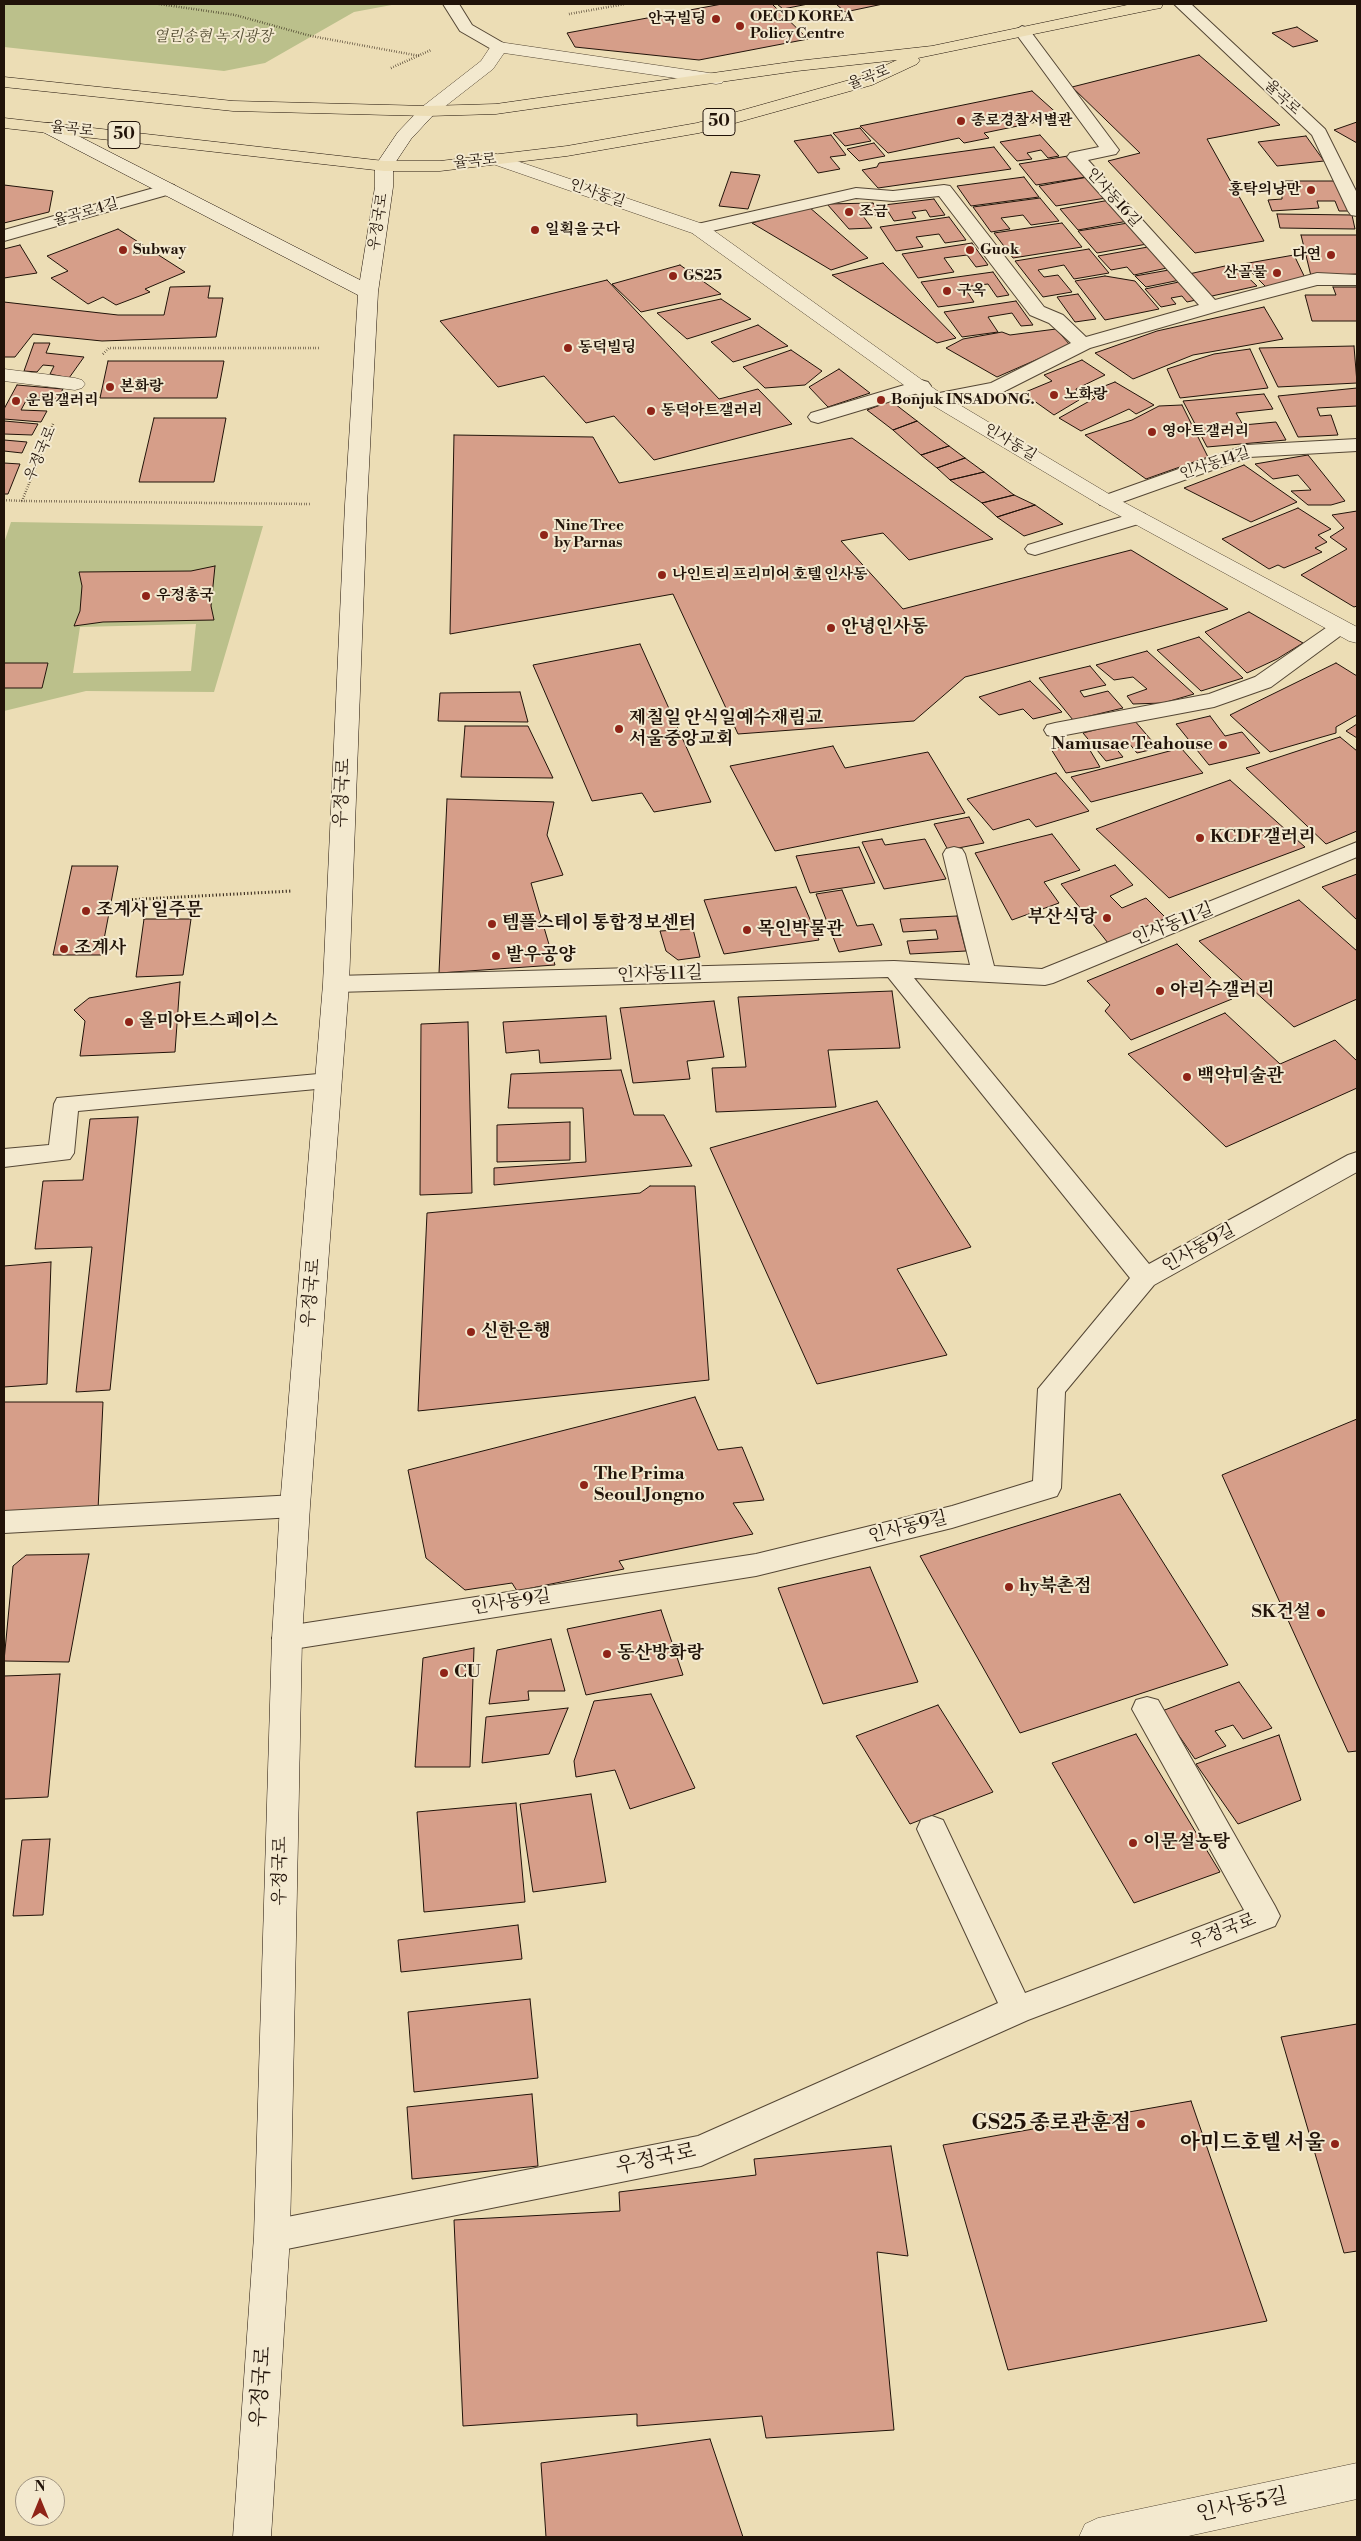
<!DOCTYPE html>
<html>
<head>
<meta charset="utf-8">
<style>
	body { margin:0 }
	#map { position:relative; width:1361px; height:2541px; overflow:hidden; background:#ecddb5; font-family:"Libre Bodoni",serif }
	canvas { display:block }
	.frame { position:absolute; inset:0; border:5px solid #211309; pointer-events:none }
	.north { position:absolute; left:15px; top:2476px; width:50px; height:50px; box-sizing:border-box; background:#f3e9cf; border:1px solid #9f9380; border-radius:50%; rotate:0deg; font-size:14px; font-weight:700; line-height:20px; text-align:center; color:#211309 }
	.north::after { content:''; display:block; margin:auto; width:18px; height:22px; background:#8f2418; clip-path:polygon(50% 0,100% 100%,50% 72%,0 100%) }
</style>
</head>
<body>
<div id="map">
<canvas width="1361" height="2541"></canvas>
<div class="frame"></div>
<div class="north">N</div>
</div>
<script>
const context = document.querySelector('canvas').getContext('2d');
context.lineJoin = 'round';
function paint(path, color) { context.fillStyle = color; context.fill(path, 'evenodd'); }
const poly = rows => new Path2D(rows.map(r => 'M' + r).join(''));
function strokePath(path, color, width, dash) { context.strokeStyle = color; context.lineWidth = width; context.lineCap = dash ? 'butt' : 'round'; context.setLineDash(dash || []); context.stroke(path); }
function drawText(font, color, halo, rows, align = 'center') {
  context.font = font + ' "Libre Bodoni","Noto Serif KR",serif'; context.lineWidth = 4; context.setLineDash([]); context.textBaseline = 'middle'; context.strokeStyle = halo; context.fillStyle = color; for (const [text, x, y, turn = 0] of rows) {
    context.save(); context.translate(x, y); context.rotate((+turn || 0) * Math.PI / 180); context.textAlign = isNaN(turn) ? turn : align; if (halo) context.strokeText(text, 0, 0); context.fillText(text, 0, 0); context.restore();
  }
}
paint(poly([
	[4,4,397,4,354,12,265,63,224,71,4,47],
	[11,522,263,526,214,692,86,691,4,711,4,688,42,688,48,664,4,663,4,543],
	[196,624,191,671,73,673,80,627]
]), '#bbc08b');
const building = poly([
	[722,4,772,4,808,39,699,60,575,47,567,33,722,4],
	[777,4,808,4,783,9,777,4],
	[836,4,883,4,845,12,836,4],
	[1297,27,1318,41,1293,47,1272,33,1297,27],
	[1199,55,1280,125,1207,139,1264,241,1195,253,1108,161,1140,153,1072,87,1199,55],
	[1032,91,1061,117,984,133,989,138,964,143,959,138,888,153,860,126,1032,91],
	[1357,122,1357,143,1334,130,1357,122],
	[860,128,871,141,845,146,833,133,860,128],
	[831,135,846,155,830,157,840,169,818,173,794,141,831,135],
	[1040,135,1059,156,1048,158,1041,150,1027,153,1032,159,1017,161,1000,142,1040,135],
	[1306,136,1324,161,1277,166,1258,142,1306,136],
	[874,143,885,156,859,161,847,149,874,143],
	[994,147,1011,169,878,188,862,170,877,167,879,163,994,147],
	[1068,156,1086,177,1036,185,1019,164,1068,156],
	[731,172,760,175,748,209,719,206,731,172],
	[1024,177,1039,197,971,206,957,186,1024,177],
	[1088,177,1106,198,1056,206,1039,186,1088,177],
	[1282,181,1337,181,1350,211,1339,211,1335,201,1317,201,1319,208,1272,211,1268,200,1282,199,1282,181],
	[4,185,53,191,49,212,4,223,4,185],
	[1040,198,1059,221,1031,225,1023,215,1001,218,1010,229,991,232,973,207,1040,198],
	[934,199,945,215,930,217,926,210,912,212,916,218,894,221,884,205,934,199],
	[1110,200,1128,221,1078,230,1060,209,1110,200],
	[873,203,881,215,863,216,872,228,849,229,827,204,873,203],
	[809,207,868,258,831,270,752,223,809,207],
	[1277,214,1352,215,1355,229,1280,228,1277,214],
	[949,217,966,240,945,243,939,234,916,237,923,247,896,251,880,227,949,217],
	[1062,223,1082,247,1013,258,994,233,1062,223],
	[1128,223,1147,244,1097,253,1078,231,1128,223],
	[118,229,185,272,145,289,150,292,116,305,103,297,88,304,51,278,68,271,47,256,118,229],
	[1301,235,1357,235,1357,274,1311,276,1301,235],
	[972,243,988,265,976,267,967,255,944,258,954,272,918,278,902,254,972,243],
	[20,245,37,273,4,278,4,249,20,245],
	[1148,247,1167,268,1134,275,1127,267,1111,270,1098,256,1148,247],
	[1089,249,1109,273,1074,279,1064,265,1038,270,1044,277,1058,275,1072,292,1043,297,1015,261,1089,249],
	[1294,255,1307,282,1266,287,1243,264,1294,255],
	[883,263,956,338,937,343,832,275,883,263],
	[1234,264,1257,286,1212,296,1189,274,1234,264],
	[680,265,721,294,641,312,612,284,680,265],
	[1169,270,1180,280,1146,287,1135,276,1169,270],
	[993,272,1009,295,997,297,988,284,964,287,974,302,938,307,921,282,993,272],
	[1105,276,1135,281,1159,309,1105,320,1075,281,1105,276],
	[607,280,719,399,758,389,792,424,654,460,614,416,586,423,544,376,498,387,440,321,607,280],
	[1179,282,1196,300,1187,302,1182,296,1171,298,1176,304,1161,307,1145,289,1179,282],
	[210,286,208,298,223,298,216,337,102,341,33,334,15,357,4,357,4,302,118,315,164,315,170,287,210,286],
	[1333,287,1357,287,1357,321,1312,321,1305,295,1336,295,1333,287],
	[1078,294,1096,319,1075,322,1057,297,1078,294],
	[721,299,751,319,687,339,657,313,721,299],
	[1016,301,1033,325,1021,326,1012,313,988,317,998,332,962,337,944,312,1016,301],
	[1264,307,1283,339,1193,355,1133,379,1095,353,1157,331,1264,307],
	[758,325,788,346,733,362,711,342,758,325],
	[1056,329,1070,345,997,377,946,348,963,339,1002,332,1010,335,1056,329],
	[34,343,50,343,46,353,84,357,69,378,50,374,54,366,43,365,37,372,24,371,34,343],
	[1354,346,1357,383,1278,387,1259,348,1354,346],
	[1250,349,1268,388,1180,398,1167,369,1214,354,1250,349],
	[791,350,822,371,805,385,765,388,743,367,791,350],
	[1082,360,1105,375,1076,389,1079,400,1054,415,1023,393,1052,381,1044,375,1082,360],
	[108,361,224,361,217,398,100,398,108,361],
	[839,369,870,393,828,407,809,387,839,369],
	[1115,382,1154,405,1136,414,1129,409,1081,431,1059,418,1095,398,1089,392,1115,382],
	[17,385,63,389,57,399,28,397,21,410,47,411,41,422,4,419,4,409,17,385],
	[1357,388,1357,406,1317,408,1320,416,1331,415,1338,435,1298,437,1278,396,1357,388],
	[1264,394,1273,409,1236,413,1243,425,1276,422,1286,440,1207,447,1183,401,1264,394],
	[891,401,917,421,893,430,867,410,891,401],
	[1182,405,1208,457,1146,479,1085,435,1132,420,1159,406,1182,405],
	[154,418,226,418,214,482,139,482,154,418],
	[4,421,38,424,32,435,4,434,4,421],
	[917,421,949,446,921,455,893,430,917,421],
	[454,435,593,437,619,483,852,438,993,539,909,560,883,533,841,541,903,609,1131,550,1228,609,965,677,914,721,738,734,673,594,450,634,454,435],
	[4,440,27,442,22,453,4,451,4,440],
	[949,446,965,458,937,468,921,455,949,446],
	[1308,455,1345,501,1331,505,1308,505,1291,491,1311,490,1298,475,1273,479,1255,464,1308,455],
	[965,458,984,472,950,480,937,468,965,458],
	[4,463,20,464,8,494,4,494,4,463],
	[1244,465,1297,502,1251,522,1184,488,1244,465],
	[984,472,1014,495,982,503,950,480,984,472],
	[1014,495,1035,505,997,517,982,503,1014,495],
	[1035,505,1063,524,1024,536,997,517,1035,505],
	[1298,508,1331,529,1318,535,1327,542,1315,548,1322,552,1284,568,1278,565,1269,569,1222,539,1298,508],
	[1357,511,1357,606,1354,607,1301,575,1347,549,1330,537,1344,528,1332,515,1357,511],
	[215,566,211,606,214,620,103,622,74,626,80,611,82,586,79,572,191,571,215,566],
	[1249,612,1303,643,1277,659,1247,673,1205,632,1249,612],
	[1199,637,1243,678,1201,691,1157,650,1199,637],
	[640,644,711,802,654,812,642,793,592,801,533,665,640,644],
	[1147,651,1194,694,1163,703,1133,704,1127,696,1147,689,1133,677,1114,680,1096,665,1147,651],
	[4,663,48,663,42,688,4,688,4,663],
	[1336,663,1357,676,1357,715,1336,727,1336,733,1270,752,1230,715,1336,663],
	[1090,666,1106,685,1080,691,1084,697,1108,691,1123,708,1073,720,1039,678,1090,666],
	[1030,681,1062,712,1033,719,1023,709,999,715,979,697,1030,681],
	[520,692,528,722,438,721,440,693,520,692],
	[1210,716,1225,736,1242,732,1260,753,1209,765,1176,724,1210,716],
	[1134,720,1158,748,1137,753,1128,742,1114,746,1123,757,1106,761,1083,733,1134,720],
	[1357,724,1357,738,1346,731,1357,724],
	[465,726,528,726,553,778,461,777,465,726],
	[1340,737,1357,751,1357,831,1326,844,1246,768,1340,737],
	[1085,742,1100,767,1066,773,1051,749,1085,742],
	[833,746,845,768,928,752,965,813,775,851,730,766,833,746],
	[1181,748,1203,773,1091,802,1071,777,1181,748],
	[1056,773,1089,811,1036,827,1029,819,993,830,967,799,1056,773],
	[1230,780,1305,847,1169,898,1096,829,1230,780],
	[447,799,554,802,547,835,563,875,531,883,555,965,439,973,447,799],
	[969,817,984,843,948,850,934,824,969,817],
	[1052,834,1080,870,1044,882,1059,903,1012,920,975,853,1052,834],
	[882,839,885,845,925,839,946,879,884,889,862,842,882,839],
	[859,847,875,883,810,893,796,856,859,847],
	[1115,865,1133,885,1110,896,1122,908,1146,898,1166,918,1108,943,1061,884,1115,865],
	[72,866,118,866,101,955,53,955,72,866],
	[1357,874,1357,920,1322,887,1357,874],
	[796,887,819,940,724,954,704,900,796,887],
	[842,890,857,926,873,924,882,945,839,952,816,894,842,890],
	[1299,900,1357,951,1357,999,1294,1027,1199,941,1299,900],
	[957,916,966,951,910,954,907,941,938,939,936,930,903,932,900,919,957,916],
	[144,919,191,919,183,975,136,977,144,919],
	[693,929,700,957,678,960,666,951,660,931,693,929],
	[1177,944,1232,999,1131,1040,1105,1011,1110,1005,1087,981,1177,944],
	[180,982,175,1052,80,1056,85,1021,74,1010,89,998,180,982],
	[892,991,900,1048,828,1050,836,1107,716,1112,712,1068,746,1067,738,997,892,991],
	[714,1001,724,1057,687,1061,690,1079,633,1083,620,1008,714,1001],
	[1225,1013,1280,1064,1335,1040,1357,1061,1357,1088,1226,1147,1128,1054,1225,1013],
	[606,1016,611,1059,540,1063,539,1050,506,1053,503,1022,606,1016],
	[468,1022,472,1193,420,1195,421,1024,468,1022],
	[621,1070,634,1115,664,1115,692,1166,494,1185,494,1168,586,1162,583,1108,508,1108,511,1074,621,1070],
	[877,1101,971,1247,897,1269,947,1355,817,1384,710,1148,877,1101],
	[138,1117,110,1390,76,1392,92,1247,35,1249,43,1181,83,1180,90,1119,138,1117],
	[570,1122,570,1160,497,1162,497,1125,570,1122],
	[650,1186,695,1186,709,1380,418,1411,427,1213,640,1193,650,1186],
	[51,1262,47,1384,4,1387,4,1266,51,1262],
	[695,1397,718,1450,742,1447,764,1500,733,1503,753,1534,619,1561,624,1569,517,1591,512,1583,465,1590,426,1558,408,1470,695,1397],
	[4,1402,103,1402,98,1510,4,1518,4,1402],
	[1357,1419,1357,1751,1348,1752,1222,1475,1357,1419],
	[1120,1494,1228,1665,1020,1733,920,1556,1120,1494],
	[89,1554,69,1662,4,1661,13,1566,26,1555,89,1554],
	[870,1567,918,1682,823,1704,778,1588,870,1567],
	[661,1610,683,1675,586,1695,567,1629,661,1610],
	[551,1639,565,1691,528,1691,529,1700,489,1704,497,1650,551,1639],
	[474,1648,470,1767,415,1767,423,1658,474,1648],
	[60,1674,48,1797,4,1799,4,1676,60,1674],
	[1239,1682,1272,1728,1243,1739,1233,1725,1215,1731,1226,1746,1195,1759,1162,1711,1239,1682],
	[651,1694,695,1788,630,1809,615,1770,576,1777,574,1761,594,1701,651,1694],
	[938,1705,993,1792,910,1824,856,1736,938,1705],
	[568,1708,549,1754,482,1763,486,1717,568,1708],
	[1136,1734,1220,1872,1134,1903,1052,1763,1136,1734],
	[1279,1735,1301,1800,1238,1824,1196,1764,1279,1735],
	[591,1794,606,1882,533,1892,520,1804,591,1794],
	[516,1803,525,1902,424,1912,417,1812,516,1803],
	[50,1839,43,1915,13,1916,22,1840,50,1839],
	[518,1925,522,1959,401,1972,398,1940,518,1925],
	[530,1999,538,2078,414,2092,408,2012,530,1999],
	[1357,2024,1357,2251,1344,2253,1281,2037,1357,2024],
	[532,2094,538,2166,412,2179,407,2107,532,2094],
	[1191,2101,1267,2321,1008,2370,943,2145,1191,2101],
	[891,2146,908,2256,877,2252,894,2430,766,2438,762,2416,637,2426,637,2414,463,2426,454,2220,620,2211,619,2192,756,2175,754,2159,891,2146],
	[710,2439,743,2537,546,2537,541,2463,710,2439]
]);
paint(building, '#d69e89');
strokePath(building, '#211309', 1);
const service = poly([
	[443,4,459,4,472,25,505,44,507,47,505,50,493,50,460,31,443,4],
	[1174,4,1191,4,1325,129,1357,193,1357,216,1351,215,1348,211,1312,135,1174,4],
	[1022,26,1028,28,1119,150,1116,154,1088,160,1215,300,1317,273,1357,275,1357,285,1317,285,1218,311,1090,348,1003,392,936,405,929,403,926,399,929,395,991,383,1071,343,1049,323,1030,315,939,196,893,201,856,198,699,234,693,233,690,229,693,225,856,188,893,191,944,185,950,186,1044,307,1063,315,1086,337,1199,305,1067,157,1070,153,1099,147,1014,31,1022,26],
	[168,184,174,185,177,189,174,193,4,241,4,230,168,184],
	[921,380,928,382,931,386,928,390,818,423,811,421,808,417,811,413,921,380],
	[1357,439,1357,451,1249,457,1114,505,1100,505,1097,501,1100,497,1246,445,1357,439],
	[1138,512,1145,514,1148,518,1145,522,1035,555,1028,553,1025,549,1028,545,1138,512],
	[1340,621,1347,623,1351,627,1347,631,1271,687,1214,707,1055,737,1047,735,1044,730,1047,725,1055,723,1209,694,1255,677,1333,623,1340,621],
	[1357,842,1357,857,1053,983,1045,985,914,978,1149,1264,1348,1155,1357,1152,1357,1172,1154,1285,1065,1392,1061,1488,1057,1496,952,1528,756,1576,287,1650,277,1646,272,1638,277,1630,287,1626,756,1554,952,1506,1033,1481,1038,1389,1130,1278,888,977,336,992,328,990,324,984,328,978,336,976,894,961,970,965,943,854,946,849,954,847,962,849,965,854,994,966,1042,969,1357,842],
	[329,1073,338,1075,341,1081,338,1087,78,1111,74,1153,70,1159,4,1167,4,1149,49,1145,54,1104,57,1098,329,1073],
	[295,1495,305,1498,309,1506,305,1514,295,1517,4,1533,4,1511,295,1495],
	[1147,1697,1158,1700,1275,1906,1280,1916,1275,1926,1028,2020,701,2166,272,2252,260,2247,255,2236,260,2225,272,2220,698,2136,998,2003,917,1829,921,1820,932,1816,943,1820,1025,1993,1244,1910,1132,1709,1136,1700,1147,1697]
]);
const minor = poly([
	[499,42,716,74,722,75,725,79,722,83,716,84,504,53,493,69,434,115,422,115,419,111,422,107,481,61,493,43,499,42],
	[496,154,706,225,943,395,1114,497,1357,627,1357,643,1349,641,1100,505,929,403,692,233,490,163,487,159,490,155,496,154],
	[4,369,75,378,82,380,85,384,82,388,75,390,4,381,4,369],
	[1357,2463,1357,2499,1184,2537,1079,2537,1085,2524,1098,2518,1357,2463]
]);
const secondary = poly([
	[428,106,434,107,437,111,411,139,393,166,393,187,378,292,367,505,349,984,310,1506,302,1638,290,2236,271,2537,233,2537,254,2236,272,1638,280,1506,323,984,345,505,358,295,41,131,38,127,41,123,53,123,360,280,375,187,375,166,398,132,422,107,428,106]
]);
const primary = poly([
	[1132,4,1163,4,1161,8,1155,9,918,58,920,60,917,64,872,85,699,133,567,156,440,171,384,171,4,128,4,118,384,161,440,161,567,146,697,123,860,77,897,60,797,71,496,114,428,116,233,111,4,87,4,77,233,101,428,106,496,104,797,61,932,46,1132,4]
]);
strokePath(service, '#544634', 2);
strokePath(minor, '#544634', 1);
strokePath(secondary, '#211309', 1);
strokePath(primary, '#211309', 1);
strokePath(poly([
	[159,4,235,15,311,36,420,56],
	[569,14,625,4],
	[391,68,431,50],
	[103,354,109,348,319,348],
	[53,424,22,501,310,504],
	[4,500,22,501]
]), '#211309', 2.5, [0.5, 2]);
strokePath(poly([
	[125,900,292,891]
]), '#211309', 3, [1, 2.5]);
paint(service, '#f3e9cf');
paint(minor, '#f3e9cf');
paint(secondary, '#f3e9cf');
paint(primary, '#ecddb5');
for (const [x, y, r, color] of [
	[716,19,5,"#8f2418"],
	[740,26,5,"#8f2418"],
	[961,121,5,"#8f2418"],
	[1311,190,5,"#8f2418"],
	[849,212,5,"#8f2418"],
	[535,230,5,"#8f2418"],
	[123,250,5,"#8f2418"],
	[970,250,5,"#8f2418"],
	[1331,255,5,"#8f2418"],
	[1277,273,5,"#8f2418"],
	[673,276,5,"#8f2418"],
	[947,291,5,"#8f2418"],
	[568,348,5,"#8f2418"],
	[110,387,5,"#8f2418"],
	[1054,395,5,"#8f2418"],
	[881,400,5,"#8f2418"],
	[16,401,5,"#8f2418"],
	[651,411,5,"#8f2418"],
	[1152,432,5,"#8f2418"],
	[544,535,5,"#8f2418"],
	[662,575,5,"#8f2418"],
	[146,596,5,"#8f2418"],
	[831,628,5,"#8f2418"],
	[619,729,5,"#8f2418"],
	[1223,745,5,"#8f2418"],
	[1200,838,5,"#8f2418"],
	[86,911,5,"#8f2418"],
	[1107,918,5,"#8f2418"],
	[492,924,5,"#8f2418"],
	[747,930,5,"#8f2418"],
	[64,949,5,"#8f2418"],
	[496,956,5,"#8f2418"],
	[1160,991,5,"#8f2418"],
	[129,1022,5,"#8f2418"],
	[1187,1077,5,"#8f2418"],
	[471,1332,5,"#8f2418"],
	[584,1485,5,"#8f2418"],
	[1009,1587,5,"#8f2418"],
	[1321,1613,5,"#8f2418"],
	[607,1654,5,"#8f2418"],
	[444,1673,5,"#8f2418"],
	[1133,1843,5,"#8f2418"],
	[1141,2124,5,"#8f2418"],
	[1335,2144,5,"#8f2418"]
]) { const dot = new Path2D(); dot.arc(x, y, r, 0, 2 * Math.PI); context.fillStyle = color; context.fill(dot); strokePath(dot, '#f3e9cf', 2); }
drawText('bold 15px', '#211309', '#f3e9cf', [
	["OECD KOREA",750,17],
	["Policy Centre",750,34],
	["안국빌딩",706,19,"right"],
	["종로경찰서별관",971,121],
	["홍탁의낭만",1301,190,"right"],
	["조금",859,212],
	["일획을 긋다",545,230],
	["Subway",133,250],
	["Guok",980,250],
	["다연",1321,255,"right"],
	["산골물",1267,273,"right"],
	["GS25",683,276],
	["구옥",957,291],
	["동덕빌딩",578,348],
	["본화랑",120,387],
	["노화랑",1064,395],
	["Bonjuk INSADONG.",891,400],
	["운림갤러리",26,401],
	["동덕아트갤러리",661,411],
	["영아트갤러리",1162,432],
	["Nine Tree",554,526],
	["by Parnas",554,543],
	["나인트리 프리미어 호텔 인사동",672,575],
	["우정총국",156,596]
], 'left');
drawText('italic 15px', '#575036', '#f3e9cf', [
	["열린송현 녹지광장",213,37]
]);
drawText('15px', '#211309', '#f3e9cf', [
	["율곡로",869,78,-21],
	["율곡로",1282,98,43],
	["율곡로",72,130,6],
	["율곡로",475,162,-6],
	["인사동길",597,194,19],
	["인사동16길",1113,198,48],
	["율곡로4길",86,213,-16],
	["우정국로",379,222,-81],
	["인사동길",1010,443,31],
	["우정국로",41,454,-67],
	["인사동14길",1215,464,-18]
]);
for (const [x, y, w] of [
	[719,122,32],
	[124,135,32]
]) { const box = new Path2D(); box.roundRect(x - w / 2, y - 13.5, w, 27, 4); context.fillStyle = '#f3e9cf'; context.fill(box); strokePath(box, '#211309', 1); }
drawText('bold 16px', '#211309', null, [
	["50",719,122],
	["50",124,135]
]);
drawText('bold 18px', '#211309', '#f3e9cf', [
	["안녕인사동",841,628],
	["제칠일 안식일예수재림교",629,719],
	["서울중앙교회",629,740],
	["Namusae Teahouse",1213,745,"right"],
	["KCDF갤러리",1210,838],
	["조계사 일주문",96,911],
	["부산식당",1097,918,"right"],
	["템플스테이 통합정보센터",502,924],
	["목인박물관",757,930],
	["조계사",74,949],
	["발우공양",506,956],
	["아리수갤러리",1170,991],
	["올미아트스페이스",139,1022],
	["백악미술관",1197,1077],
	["신한은행",481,1332],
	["The Prima",594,1475],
	["Seoul Jongno",594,1496],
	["hy북촌점",1019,1587],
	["SK건설",1311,1613,"right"],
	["동산방화랑",617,1654],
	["CU",454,1673],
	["이문설농탕",1143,1843]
], 'left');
drawText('18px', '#211309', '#f3e9cf', [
	["우정국로",343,793,-87],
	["인사동11길",1173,925,-22],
	["인사동11길",660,975,-2],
	["인사동9길",1199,1249,-29],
	["우정국로",312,1293,-85],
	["인사동9길",908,1528,-14],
	["인사동9길",511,1603,-9],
	["우정국로",281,1871,-89],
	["우정국로",1223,1932,-21]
]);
drawText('bold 21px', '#211309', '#f3e9cf', [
	["GS25 종로관훈점",1131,2124],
	["아미드호텔 서울",1325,2144]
], 'right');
drawText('21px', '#211309', '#f3e9cf', [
	["우정국로",656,2160,-12],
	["우정국로",262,2387,-86],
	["인사동5길",1242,2506,-12]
]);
</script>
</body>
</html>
